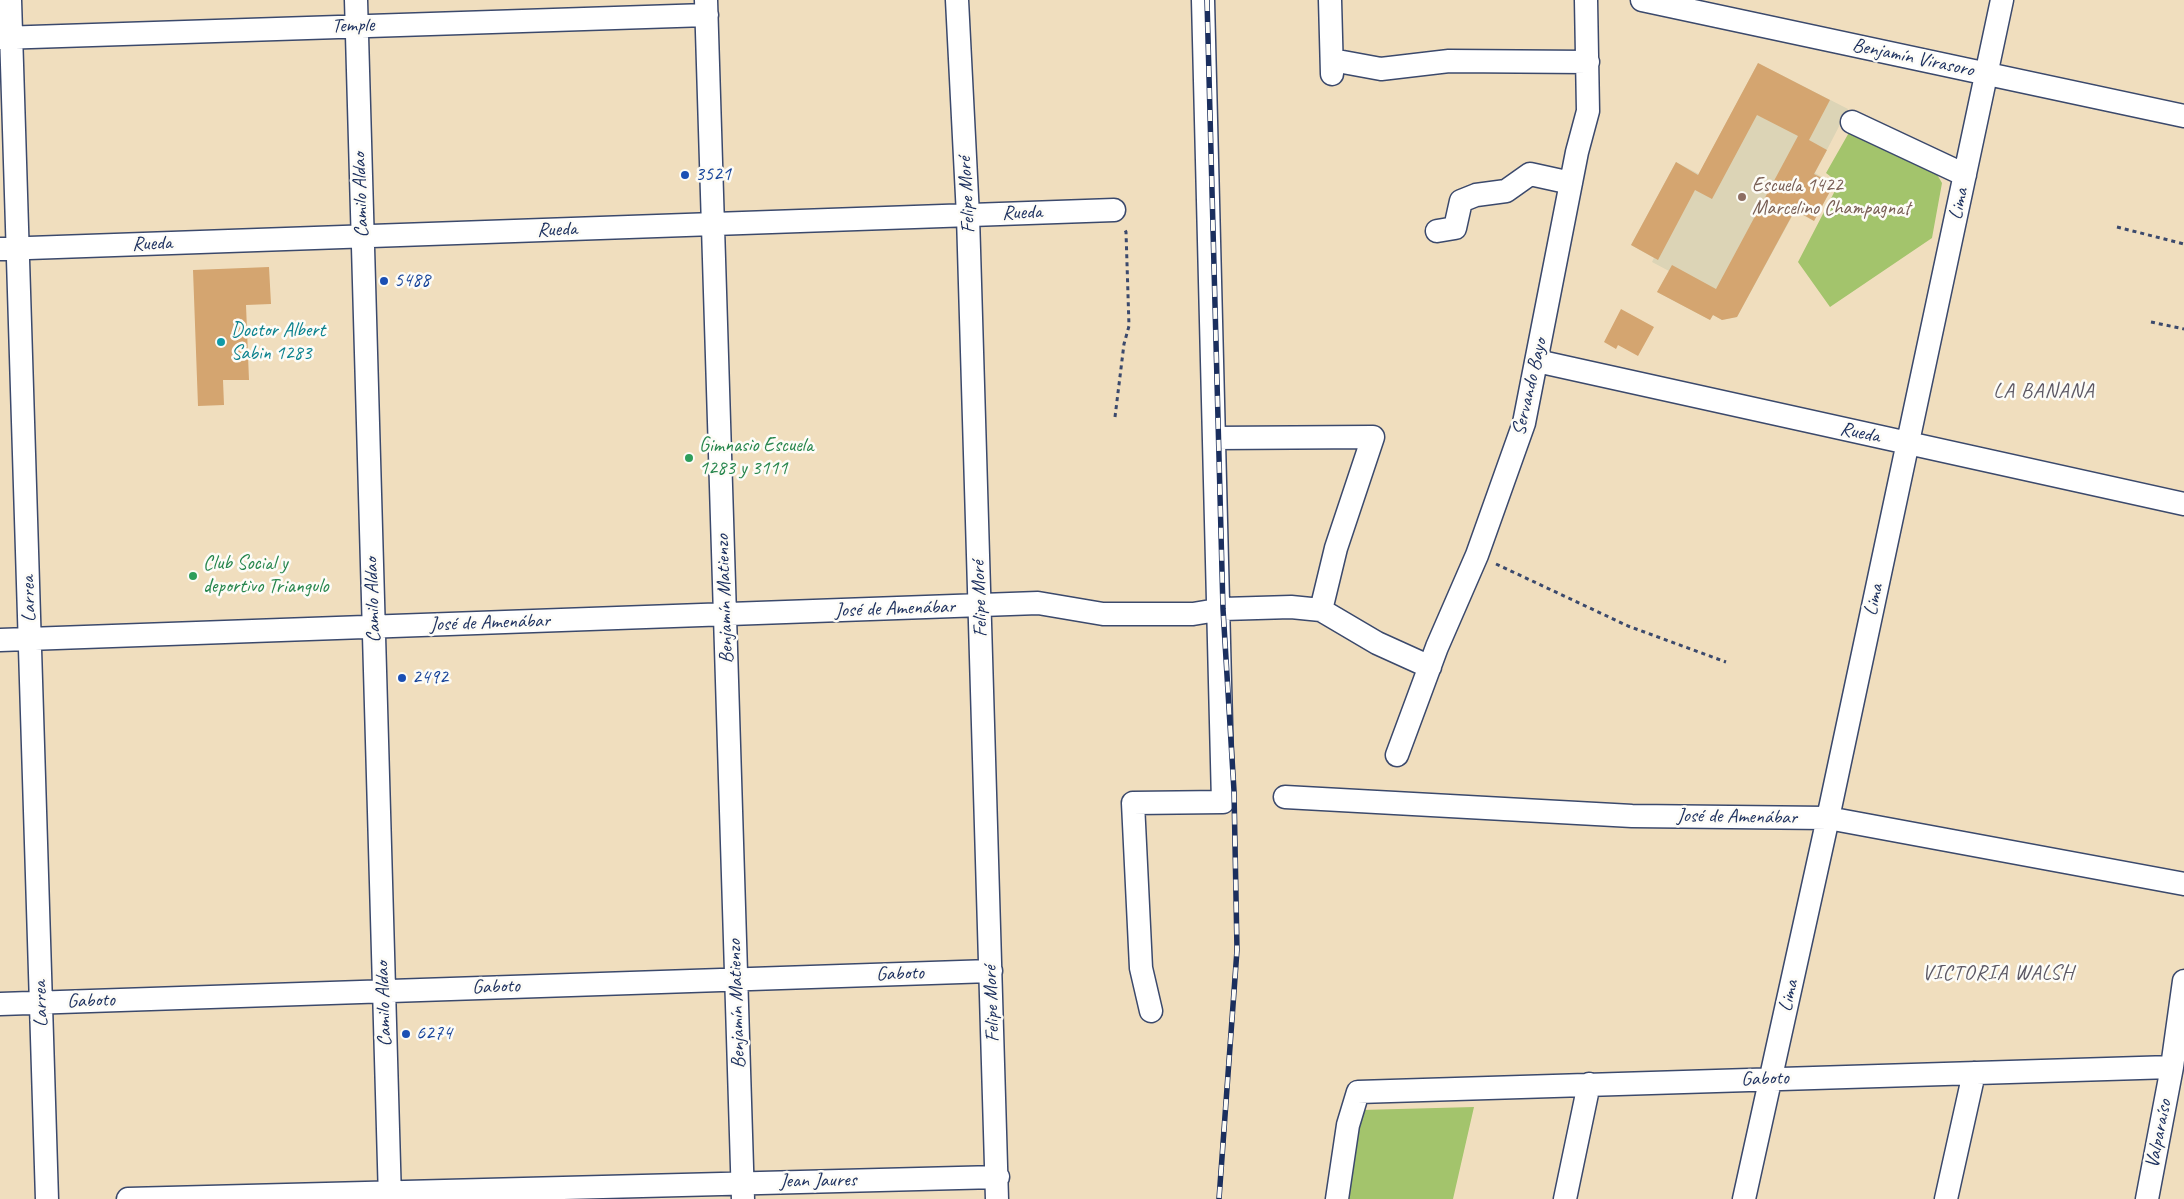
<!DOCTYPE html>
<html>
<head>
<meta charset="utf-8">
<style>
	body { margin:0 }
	canvas { display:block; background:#f0debe }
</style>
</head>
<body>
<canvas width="2184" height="1199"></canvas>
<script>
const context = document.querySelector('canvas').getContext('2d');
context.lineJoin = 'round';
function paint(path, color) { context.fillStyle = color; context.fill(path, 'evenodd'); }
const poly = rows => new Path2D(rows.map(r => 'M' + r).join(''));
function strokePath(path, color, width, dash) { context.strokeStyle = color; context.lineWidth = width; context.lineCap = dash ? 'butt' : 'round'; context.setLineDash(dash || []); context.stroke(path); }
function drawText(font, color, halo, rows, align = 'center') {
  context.font = font + ' Caveat,sans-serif'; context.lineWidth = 5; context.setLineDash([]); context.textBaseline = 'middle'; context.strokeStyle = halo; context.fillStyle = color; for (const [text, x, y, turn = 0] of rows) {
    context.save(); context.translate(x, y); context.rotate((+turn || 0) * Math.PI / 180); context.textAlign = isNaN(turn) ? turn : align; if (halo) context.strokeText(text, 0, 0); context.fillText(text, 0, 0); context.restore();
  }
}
paint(poly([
	[1758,63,1848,109,1815,173,1834,184,1814,221,1795,211,1737,317,1722,320,1713,315,1710,320,1657,292,1669,271,1652,262,1654,258,1631,245,1676,162,1699,174]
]), '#dcd4b6');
paint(poly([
	[1851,129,1935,171,1942,183,1932,238,1830,307,1798,262,1839,183,1826,173],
	[1474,1107,1453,1199,1349,1199,1361,1110]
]), '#a3c46c');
paint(poly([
	[1758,63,1830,100,1809,140,1827,150,1814,174,1834,184,1814,221,1795,210,1737,317,1722,320,1713,315,1710,320,1657,292,1672,265,1716,289,1798,136,1757,115,1712,199,1695,190,1658,260,1631,245,1676,162,1698,175],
	[269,267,271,304,246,305,249,380,223,380,224,405,198,406,193,270],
	[1621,309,1654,327,1638,356,1618,345,1616,349,1604,342]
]), '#d4a570');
const minor = poly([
	[10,0,47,1199],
	[356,0,390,1199],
	[706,0,743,1199],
	[957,0,968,216,997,1199],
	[1330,0,1332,74],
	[1642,0,2184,116],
	[0,38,707,15],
	[1332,60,1381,69,1449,61,1588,62],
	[1852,122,1965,175],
	[1437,231,1455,228,1461,201,1476,195,1506,191,1530,174,1571,183],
	[0,249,1114,210],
	[1537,361,2184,504],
	[1214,438,1373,437,1336,548,1321,610],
	[0,640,1038,603,1103,614,1193,614,1223,609,1291,607,1321,610,1377,643,1430,667],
	[1397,755,1437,647,1477,555,1524,423,1577,152,1588,111,1586,0],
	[1285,797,1632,816,1828,818,2184,884],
	[0,1004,991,971],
	[1151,1011,1141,968,1133,803,1223,802,1203,0],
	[128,1199,998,1177],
	[1337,1199,1348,1125,1358,1092,2172,1067],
	[1565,1199,1589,1084],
	[1744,1199,1828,818,2002,0],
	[1946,1199,1974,1073],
	[2147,1199,2172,1067,2184,981]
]);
strokePath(minor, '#3b496c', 25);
strokePath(poly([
	[2117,227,2184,244],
	[2151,322,2184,329],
	[1115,417,1124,344,1129,326,1126,232,1124,228],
	[1496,564,1628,626,1726,662]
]), '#3b496c', 3, [4, 4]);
strokePath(minor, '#fff', 22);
const rail = poly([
	[1207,0,1223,609,1234,791,1237,950,1219,1199]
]);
strokePath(rail, '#1b2f5e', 5.5);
strokePath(rail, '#fdfcf7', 4, [11]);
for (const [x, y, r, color] of [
	[685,175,5,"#1a4fb4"],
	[1742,197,5,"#8d6e63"],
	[384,281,5,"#1a4fb4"],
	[221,342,5,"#0f9aa8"],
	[689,458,5,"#2e9e5b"],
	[193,576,5,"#2e9e5b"],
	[402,678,5,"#1a4fb4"],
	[406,1034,5,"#1a4fb4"]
]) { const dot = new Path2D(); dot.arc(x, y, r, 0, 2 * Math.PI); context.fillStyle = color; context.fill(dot); strokePath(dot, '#fdfcf7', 2); }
drawText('20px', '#1b2f5e', '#fdfcf7', [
	["Temple",353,26,-2],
	["Benjamín Virasoro",1913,58,12],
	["Camilo Aldao",361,195,-92],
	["Felipe Moré",967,195,-93],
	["Lima",1959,204,-78],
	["Rueda",1022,213,-2],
	["Rueda",557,230,-2],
	["Rueda",152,244,-2],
	["Servando Bayo",1530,387,-77],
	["Rueda",1860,433,12],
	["Larrea",29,599,-92],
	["Benjamín Matienzo",725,599,-92],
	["Felipe Moré",980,599,-92],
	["Camilo Aldao",373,600,-92],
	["Lima",1874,600,-78],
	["José de Amenábar",895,609,-2],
	["José de Amenábar",490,623,-2],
	["José de Amenábar",1737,817,1],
	["Gaboto",900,974,-2],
	["Gaboto",496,987,-2],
	["Lima",1789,996,-77],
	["Gaboto",91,1001,-2],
	["Larrea",41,1004,-92],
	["Camilo Aldao",384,1004,-92],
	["Benjamín Matienzo",737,1004,-92],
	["Felipe Moré",992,1004,-92],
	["Gaboto",1765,1079,-2],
	["Valparaíso",2159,1134,-79],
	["Jean Jaures",818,1181,-1]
]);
drawText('20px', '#164399', '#fdfcf7', [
	["3521",695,175],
	["5488",394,281],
	["2492",412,678],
	["6274",416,1034]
], 'left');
drawText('20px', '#785e54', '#fdfcf7', [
	["Escuela 1422",1752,186],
	["Marcelino Champagnat",1752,209]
], 'left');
drawText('20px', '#0d838f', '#fdfcf7', [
	["Doctor Albert",231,331],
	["Sabin 1283",231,354]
], 'left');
drawText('20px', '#27864d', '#fdfcf7', [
	["Gimnasio Escuela",699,446],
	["1283 y 3111",699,469],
	["Club Social y",203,564],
	["deportivo Triangulo",203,587]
], 'left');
context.letterSpacing = '1px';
drawText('21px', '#5c5864', '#fdfcf7', [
	["LA BANANA",2044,391],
	["VICTORIA WALSH",1998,973]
]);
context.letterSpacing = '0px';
</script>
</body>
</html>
